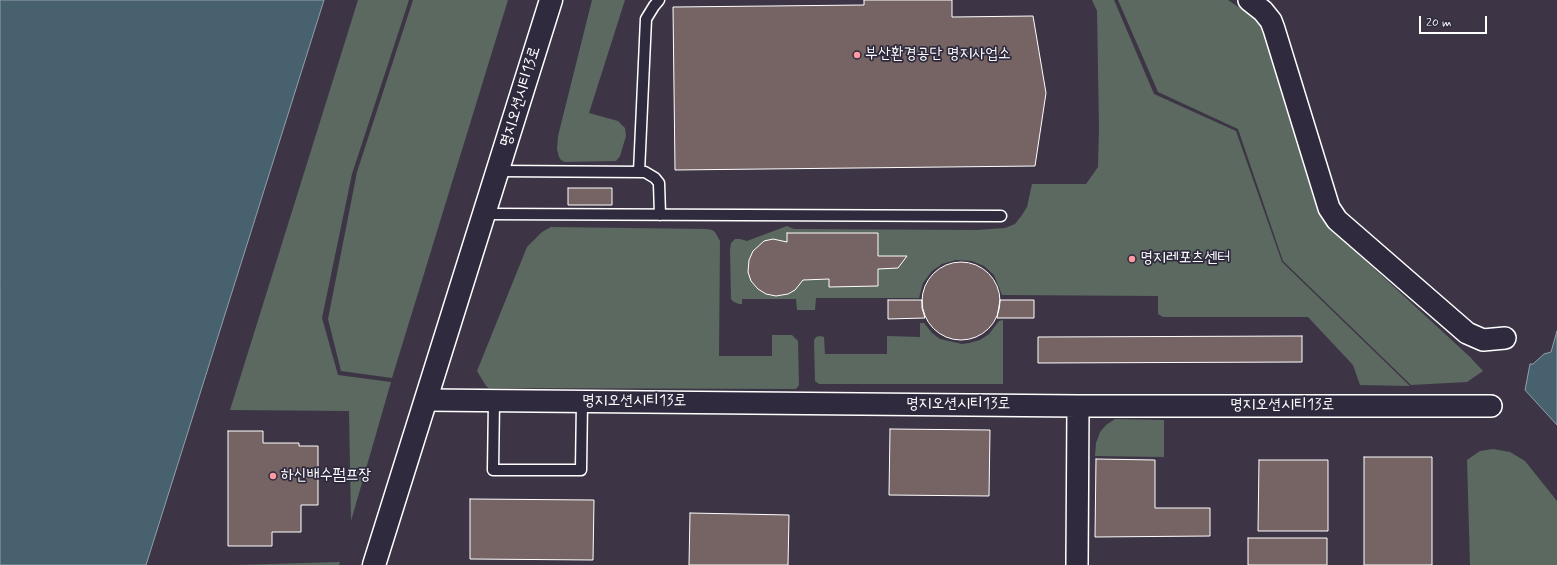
<!DOCTYPE html>
<html>
<head>
<meta charset="utf-8">
<style>
	body { margin:0 }
	#map { position:relative; width:1557px; height:565px; overflow:hidden; background:#3d3545; font-family:Mynerve,sans-serif }
	canvas { display:block }
	.scale { position:absolute; left:1419px; top:16px; width:68px; height:18px; box-sizing:border-box; border:2px solid #fff; border-top:0; padding-left:5px; font-size:12px; line-height:14px; white-space:nowrap; color:#fff; -webkit-text-stroke:3px #2f2a3d; paint-order:stroke }
</style>
</head>
<body>
<div id="map">
<canvas width="1557" height="565"></canvas>
<div class="scale">20 m</div>
</div>
<script>
const context = document.querySelector('canvas').getContext('2d');
context.lineJoin = 'round';
function paint(path, color) { context.fillStyle = color; context.fill(path, 'evenodd'); }
const poly = rows => new Path2D(rows.map(r => 'M' + r).join(''));
function strokePath(path, color, width, dash) { context.strokeStyle = color; context.lineWidth = width; context.lineCap = dash ? 'butt' : 'round'; context.setLineDash(dash || []); context.stroke(path); }
function drawText(font, color, halo, rows, align = 'center') {
  context.font = font + ' Mynerve,"Poor Story",sans-serif'; context.lineWidth = 3.5; context.setLineDash([]); context.textBaseline = 'middle'; context.strokeStyle = halo; context.fillStyle = color; for (const [text, x, y, turn = 0] of rows) {
    context.save(); context.translate(x, y); context.rotate((+turn || 0) * Math.PI / 180); context.textAlign = isNaN(turn) ? turn : align; if (halo) context.strokeText(text, 0, 0); context.fillText(text, 0, 0); context.restore();
  }
}
paint(poly([
	[358,0,409,0,352,174,322,318,338,375,391,382,351,521,349,411,230,410],
	[413,0,508,0,392,378,341,371,328,319,357,172],
	[592,0,625,0,589,113,618,121,625,128,626,136,620,156,616,161,565,162,561,160,559,157,557,149,558,136],
	[1092,0,1114,0,1154,94,1236,131,1282,262,1410,386,1360,385,1353,365,1308,317,1163,317,1158,314,1158,296,1002,295,994,275,984,266,972,261,956,260,942,264,932,271,923,283,919,298,816,298,815,310,797,310,796,299,742,299,742,304,739,304,734,302,731,299,730,250,731,243,735,239,740,239,747,241,787,226,794,229,977,230,1005,228,1015,224,1022,215,1027,207,1032,184,1086,184,1098,167,1099,128,1097,11],
	[1118,0,1228,0,1263,24,1329,227,1470,357,1483,371,1467,382,1411,385,1283,261,1238,129,1158,92],
	[551,227,707,229,712,230,715,232,720,241,719,356,772,356,772,335,792,335,798,341,799,385,797,388,795,389,489,388,486,386,477,371,527,247,542,232],
	[1003,320,1003,384,819,384,815,381,814,340,816,337,820,336,824,337,825,354,887,354,887,336,920,337,920,323,924,323,932,333,940,339,962,344,969,343,980,340,989,334,999,321],
	[1115,419,1164,420,1164,457,1095,456,1096,443,1100,432,1106,425],
	[1493,449,1510,452,1525,461,1557,501,1557,565,1470,565,1467,460,1480,451],
	[340,562,339,565,234,565]
]), '#5b6960');
const water = poly([
	[0,0,324,0,146,565,0,565,0,0],
	[1557,331,1557,425,1525,390,1530,364,1533,364,1544,354,1551,352,1557,331]
]);
paint(water, '#48616f');
strokePath(water, '#91a0a9', 1);
const building = poly([
	[864,0,952,0,952,17,1033,16,1046,93,1035,166,675,170,673,7,864,5,864,0],
	[568,188,612,188,612,205,568,205,568,188],
	[787,233,878,233,878,256,907,256,898,268,878,269,878,286,829,287,829,279,803,280,795,290,788,294,776,296,766,294,758,289,751,281,748,272,749,260,753,251,764,241,773,239,787,242,787,233],
	'922 301a39 39 0 1 1 78 0a39 39 0 1 1-78 0Z',
	[888,300,922,300,922,308,925,318,888,319,888,300],
	[1000,300,1034,300,1034,318,997,318,1000,300],
	[1302,336,1302,362,1038,363,1038,337,1302,336],
	[890,429,990,430,989,496,889,495,890,429],
	[228,431,263,431,263,443,299,443,299,446,318,446,318,505,301,505,301,532,272,532,272,546,228,546,228,431],
	[1364,457,1432,457,1432,565,1364,565,1364,457],
	[1096,459,1155,460,1155,508,1210,508,1210,536,1095,537,1096,459],
	[1259,460,1328,460,1328,531,1258,531,1259,460],
	[470,499,594,500,593,560,470,559,470,499],
	[690,513,789,515,788,565,689,565,690,513],
	[1248,538,1327,538,1327,565,1248,565,1248,538]
]);
paint(building, '#766363');
strokePath(building, '#fff', 1);
const lane = poly([
	[498,171,645,172,655,178,659,183,660,215],
	[639,172,646,19,654,6,659,0],
	[484,214,1001,216],
	[494,401,493,470,581,470,582,402]
]);
const street = poly([
	[1249,0,1263,11,1271,21,1274,29,1329,208,1337,220,1467,333,1483,340,1505,338],
	[426,400,1078,406,1491,406],
	[1077,565,1078,406]
]);
const secondary = poly([
	[374,565,551,0]
]);
strokePath(lane, '#fff', 13);
strokePath(street, '#fff', 24);
strokePath(secondary, '#fff', 25);
strokePath(lane, '#2f2a3d', 10);
strokePath(street, '#2f2a3d', 21);
strokePath(secondary, '#2f2a3d', 22);
for (const [x, y, r, color] of [
	[857,55,4,"#ff9aa2"],
	[1132,259,4,"#ff9aa2"],
	[273,476,4,"#ff9aa2"]
]) { const dot = new Path2D(); dot.arc(x, y, r, 0, 2 * Math.PI); context.fillStyle = color; context.fill(dot); strokePath(dot, '#2f2a3d', 1.5); }
drawText('16px', '#fff', '#2f2a3d', [
	["부산환경공단 명지사업소",865,55],
	["명지레포츠센터",1140,259],
	["하신배수펌프장",281,476]
], 'left');
drawText('16px', '#fff', '#2f2a3d', [
	["명지오션시티13로",521,97,-73],
	["명지오션시티13로",634,402],
	["명지오션시티13로",958,405],
	["명지오션시티13로",1282,406]
]);
</script>
</body>
</html>
